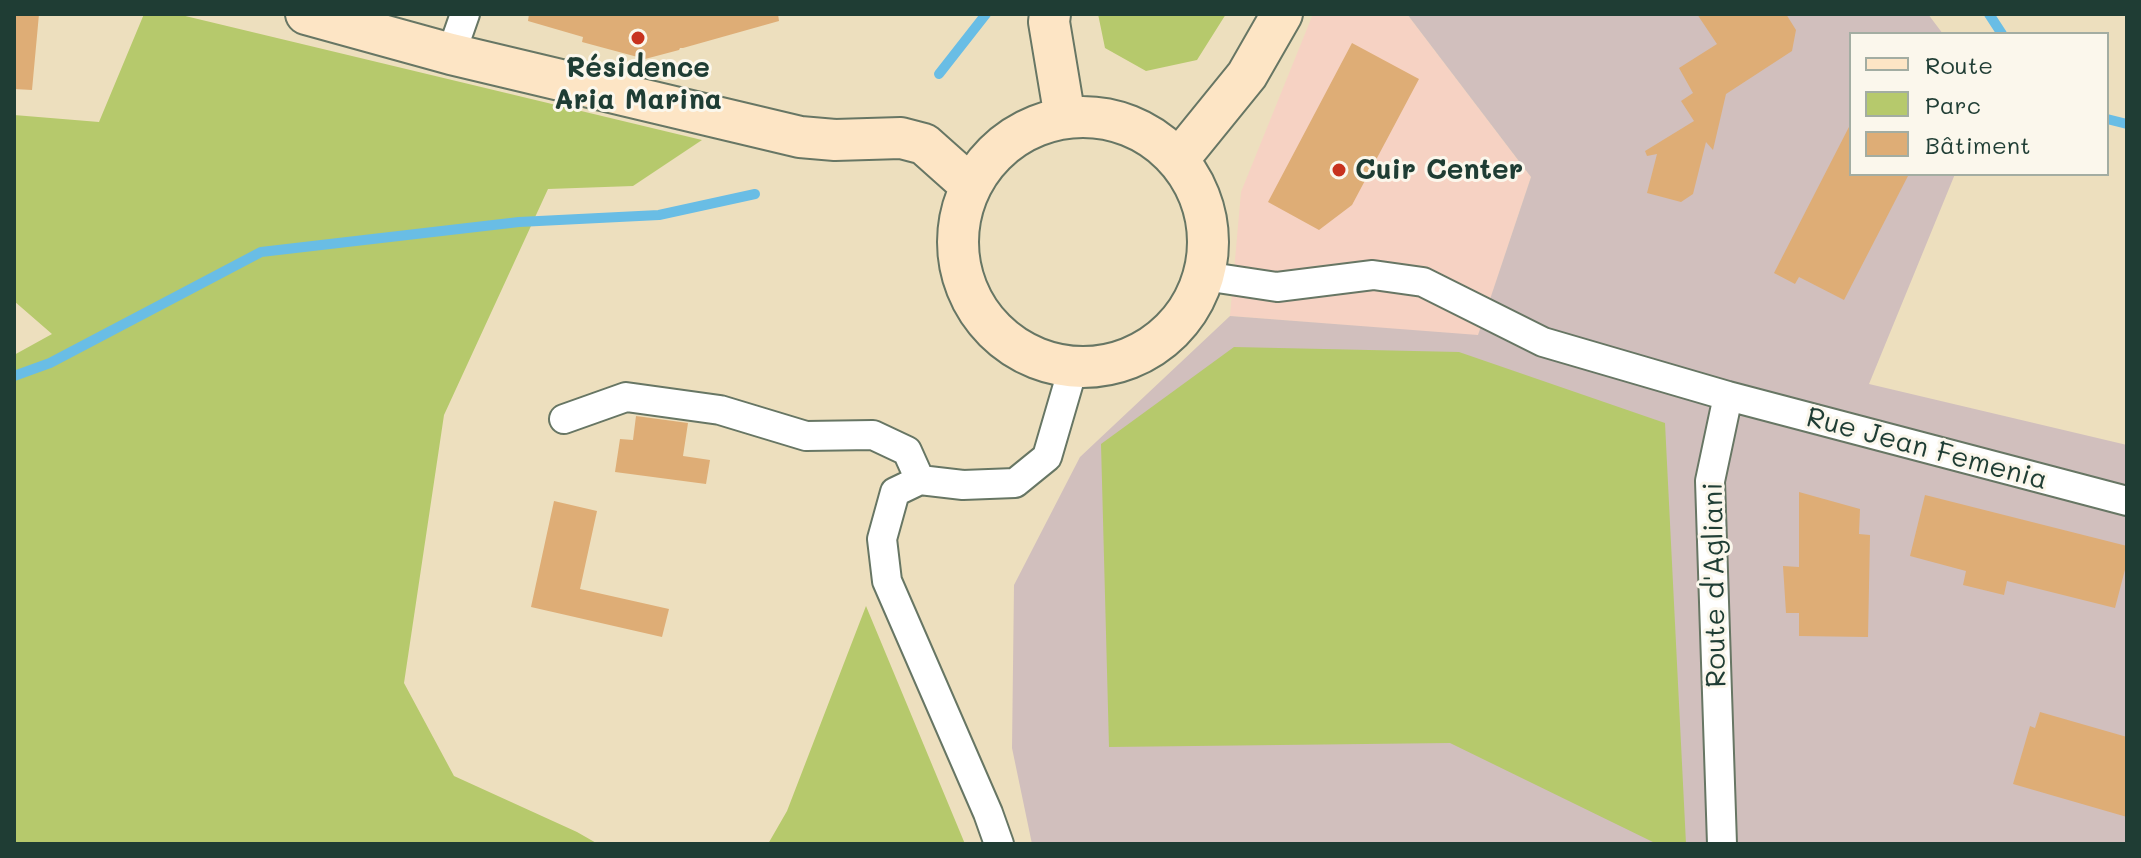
<!DOCTYPE html>
<html>
<head>
<meta charset="utf-8">
<style>
	body { margin:0 }
	#map { position:relative; width:2141px; height:858px; overflow:hidden; background:#eddfbe; font-family:Mali,sans-serif }
	canvas { display:block }
	.frame { position:absolute; inset:0; border:16px solid #1f3d34; pointer-events:none }
	.legend { position:absolute; left:1849px; top:32px; width:260px; height:144px; box-sizing:border-box; background:#fbf7ec; border:2px solid #a3ada2; margin:0; padding:10px 14px; list-style:none; font-size:24px; color:#1f3d34 }
	.legend li { display:flex; align-items:center; gap:16px; height:40px }
	.legend b { width:40px; border:2px solid #a3ada2 }
</style>
</head>
<body>
<div id="map">
<canvas width="2141" height="858"></canvas>
<div class="frame"></div>
<ul class="legend">
<li><b style="height:10px;background:#fde5c5"></b>Route</li>
<li><b style="height:22px;background:#b6c96c"></b>Parc</li>
<li><b style="height:22px;background:#dead76"></b>Bâtiment</li>
</ul>
</div>
<script>
const context = document.querySelector('canvas').getContext('2d');
context.lineJoin = 'round';
function paint(path, color) { context.fillStyle = color; context.fill(path, 'evenodd'); }
const poly = rows => new Path2D(rows.map(r => 'M' + r).join(''));
function strokePath(path, color, width, dash) { context.strokeStyle = color; context.lineWidth = width; context.lineCap = dash ? 'butt' : 'round'; context.setLineDash(dash || []); context.stroke(path); }
function drawText(font, color, halo, rows, align = 'center') {
  context.font = font + ' Mali,sans-serif'; context.lineWidth = 6; context.setLineDash([]); context.textBaseline = 'middle'; context.strokeStyle = halo; context.fillStyle = color; for (const [text, x, y, turn = 0] of rows) {
    context.save(); context.translate(x, y); context.rotate((+turn || 0) * Math.PI / 180); context.textAlign = isNaN(turn) ? turn : align; if (halo) context.strokeText(text, 0, 0); context.fillText(text, 0, 0); context.restore();
  }
}
paint(poly([
	[1313,14,1407,14,1531,177,1478,336,1230,316,1241,192]
]), '#f6d2c3');
paint(poly([
	[1407,14,1928,14,1943,34,1851,34,1851,174,1955,174,1869,384,2127,445,2127,844,1032,844,1012,748,1014,585,1080,457,1230,316,1478,335,1531,177]
]), '#d1bfbd');
paint(poly([
	[144,14,177,14,702,140,633,186,548,189,444,415,404,683,454,776,577,832,598,844,14,844,14,355,52,334,14,301,14,115,99,122],
	[1098,14,1226,14,1197,60,1146,71,1105,48],
	[1234,347,1459,352,1665,423,1686,844,1657,844,1450,743,1109,747,1101,444],
	[866,606,965,844,768,844,787,811]
]), '#b6c96c');
strokePath(poly([
	[1989,14,2002,34],
	[939,74,986,14],
	[2107,119,2127,124],
	[14,376,50,363,261,252,519,222,659,215,755,194]
]), '#69bde5', 10);
paint(poly([
	[14,14,39,14,32,90,14,89],
	[529,14,778,14,779,21,683,48,680,48,679,50,645,59,582,42,583,37,528,21],
	[1697,14,1786,14,1796,30,1792,51,1726,94,1713,150,1706,142,1693,194,1681,202,1647,193,1657,154,1647,156,1645,151,1694,121,1681,101,1693,93,1679,68,1717,44],
	[1352,43,1419,79,1352,205,1319,230,1268,202],
	[1851,123,1851,174,1909,174,1844,300,1799,277,1795,284,1774,273],
	[636,416,688,423,683,456,710,460,706,484,615,472,620,439,633,440],
	[1799,492,1860,509,1859,534,1870,535,1868,637,1799,636,1799,613,1786,613,1783,566,1799,567],
	[1925,495,2127,546,2127,562,2115,608,2007,581,2004,595,1963,585,1966,571,1910,556],
	[554,501,597,511,580,589,669,609,662,637,531,607],
	[2040,712,2127,737,2127,817,2013,784,2030,726,2035,728]
]), '#dead76');
const street = poly([
	[451,54,465,14],
	[1204,276,1277,287,1373,275,1423,282,1543,342,1728,396,2127,501],
	[564,419,626,397,720,410,806,436,873,435,907,451,920,480],
	[999,844,988,813,887,581,882,539,895,492,920,480,963,485,1015,483,1047,457,1073,368],
	[1722,844,1710,481,1728,396]
]);
const secondary = poly([
	[306,14,451,54,800,137,835,140,901,138,924,144,970,185],
	[1050,14,1049,22,1065,118],
	'958 242a125 125 0 1 1 250 0a125 125 0 1 1-250 0Z',
	[1178,160,1247,75,1282,14]
]);
strokePath(street, '#677664', 32);
strokePath(secondary, '#677664', 44);
strokePath(street, '#fff', 28);
strokePath(secondary, '#fde5c5', 40);
for (const [x, y, r, color] of [
	[638,38,8,"#c8321e"],
	[1339,170,8,"#c8321e"]
]) { const dot = new Path2D(); dot.arc(x, y, r, 0, 2 * Math.PI); context.fillStyle = color; context.fill(dot); strokePath(dot, '#fbf7ec', 3); }
drawText('bold 28px', '#1f3d34', '#fbf7ec', [
	["Résidence",638,68],
	["Aria Marina",638,100],
	["Cuir Center",1355,170,"left"]
]);
drawText('28px', '#1f3d34', '#fbf7ec', [
	["Rue Jean Femenia",1927,449,15],
	["Route d'Agliani",1715,585,-91]
]);
</script>
</body>
</html>
